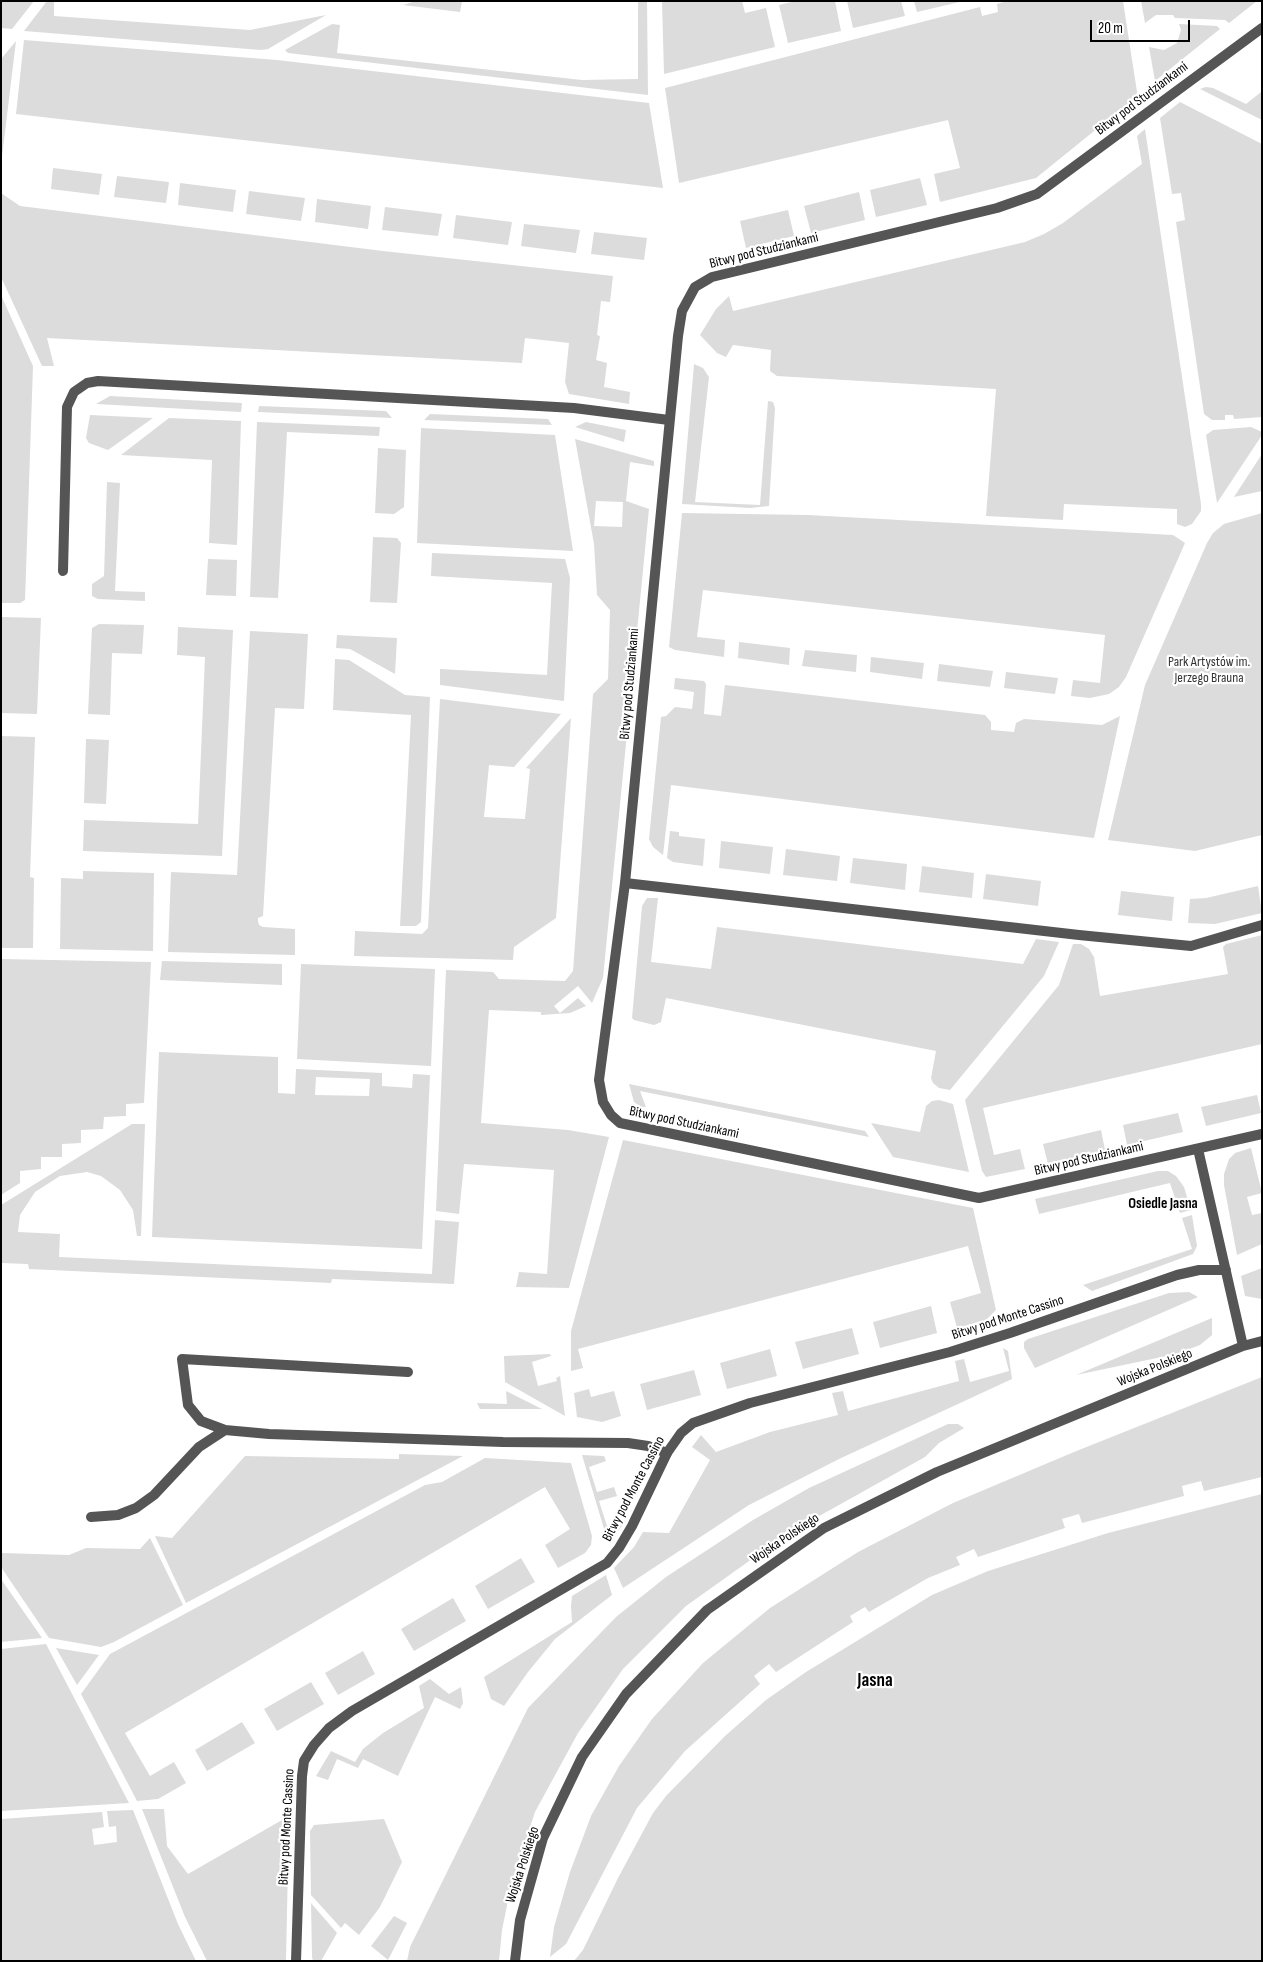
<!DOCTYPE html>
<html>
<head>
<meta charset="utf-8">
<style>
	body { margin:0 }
	#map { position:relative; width:1263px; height:1962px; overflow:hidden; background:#fff; font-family:"Sofia Sans Condensed",sans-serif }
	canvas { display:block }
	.frame { position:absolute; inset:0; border:2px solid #000; pointer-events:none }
	.scale { position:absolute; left:1090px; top:20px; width:100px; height:22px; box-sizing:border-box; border:2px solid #000; border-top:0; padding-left:6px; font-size:15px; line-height:18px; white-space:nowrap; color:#000; -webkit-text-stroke:4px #fff; paint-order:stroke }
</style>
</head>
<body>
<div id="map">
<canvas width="1263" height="1962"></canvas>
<div class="frame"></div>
<div class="scale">20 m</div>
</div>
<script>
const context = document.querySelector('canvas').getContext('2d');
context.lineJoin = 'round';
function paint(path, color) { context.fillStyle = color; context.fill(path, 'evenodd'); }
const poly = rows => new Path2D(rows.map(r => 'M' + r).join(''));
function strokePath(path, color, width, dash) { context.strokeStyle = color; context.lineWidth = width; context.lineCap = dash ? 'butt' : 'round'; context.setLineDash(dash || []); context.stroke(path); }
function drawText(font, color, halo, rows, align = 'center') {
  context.font = font + ' "Sofia Sans Condensed",sans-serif'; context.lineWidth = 4.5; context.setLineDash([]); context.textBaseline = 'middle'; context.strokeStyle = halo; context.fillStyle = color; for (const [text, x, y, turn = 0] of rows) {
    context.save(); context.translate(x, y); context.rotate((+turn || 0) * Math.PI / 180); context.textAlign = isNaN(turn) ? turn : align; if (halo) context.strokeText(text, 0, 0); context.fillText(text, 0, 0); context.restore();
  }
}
paint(poly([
	[1,1,34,1,12,29,1,28],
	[47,1,54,1,54,16,250,30,326,15,268,49,261,50,24,31],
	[416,1,462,1,460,12,403,5],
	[638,1,647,1,648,95,288,53,285,50,332,24,340,25,337,53,582,80,638,79],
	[662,1,742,1,745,13,766,8,775,47,664,74],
	[796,1,835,1,841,31,788,43,779,5],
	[847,1,901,1,905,16,853,28],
	[914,1,964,1,917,12],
	[1007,1,1123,1,1137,92,1135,98,1036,178,940,202,934,174,960,168,948,120,679,183,665,88,980,7,982,16,998,12,997,4],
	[1141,1,1257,1,1229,23,1225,20,1175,18,1173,15,1156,15,1145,23],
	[1179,24,1217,26,1220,29,1155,81,1149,47,1164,50,1177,43,1181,30],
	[24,40,277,60,649,103,663,188,16,114],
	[16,41,1,165,1,59],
	[1206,87,1213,88,1246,104,1261,92,1262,120,1200,89],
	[1180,102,1262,144,1262,417,1234,419,1233,415,1225,415,1225,420,1212,420,1204,414,1176,222,1185,220,1181,193,1172,194,1160,118],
	[1145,129,1201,504,1201,511,1192,524,1185,527,1177,524,1177,509,1064,504,1063,520,986,516,996,389,777,376,770,371,771,350,733,345,726,357,717,353,700,335,716,309,729,296,733,311,1025,242,1044,234,1063,223,1142,164,1137,136],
	[53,168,102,174,99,195,51,189],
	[117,176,169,182,166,203,114,197],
	[920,178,927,205,876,217,870,190],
	[180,183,236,190,233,212,178,205],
	[249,191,305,198,301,221,246,214],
	[859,192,865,220,811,233,804,206],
	[1,193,20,206,383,251,613,276,610,302,601,301,597,335,600,336,596,360,607,363,604,387,630,392,629,404,569,394,565,382,569,343,525,338,522,363,47,338,54,366,42,366,1,277],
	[317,199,371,206,368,229,315,222],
	[385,207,442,214,438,236,382,230],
	[788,210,794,236,746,248,740,221],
	[456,215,512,222,508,245,453,238],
	[524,224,580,230,576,253,521,246],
	[594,232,647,238,644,260,591,254],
	[1,295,33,366,25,600,20,603,1,603],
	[694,364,703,368,709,377,695,502,760,505,768,401,773,402,775,408,769,506,750,508,682,504],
	[110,396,242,403,241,412,96,404],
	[259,406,386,411,392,418,258,412],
	[430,414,548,419,552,425,424,420],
	[90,415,153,418,108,450,89,443,86,438],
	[169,418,241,421,237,545,209,543,212,460,121,455],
	[257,422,380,427,379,436,287,432,278,598,250,597],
	[586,422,626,430,624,442,575,427],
	[1251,427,1262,432,1262,435,1217,503,1206,435,1213,430],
	[421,428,555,435,573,551,417,543],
	[575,439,654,461,654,466,630,462,626,501,649,509,603,978,592,1003,578,986,554,1006,560,1013,578,998,586,1006,570,1013,541,1015,541,1012,489,1010,481,1123,568,1130,609,1137,569,1288,516,1287,519,1272,547,1274,554,1170,464,1164,459,1214,436,1211,446,970,493,972,499,979,565,981,573,971,593,694,608,679,610,610,597,595,594,544],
	[596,501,623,502,622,527,594,526],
	[378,448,406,450,404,507,394,514,375,513],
	[1262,454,1262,491,1234,497],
	[107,482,120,483,115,591,145,592,145,601,98,599,92,596,92,584,104,576],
	[682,513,808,515,1173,535,1185,543,1126,677,1119,687,1109,694,1090,698,1071,696,1073,680,1100,683,1105,635,703,590,697,637,725,640,724,657,675,650,669,647],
	[1262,513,1262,835,1195,851,1108,840,1145,685,1207,543,1213,533,1224,524],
	[373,537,397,538,401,543,397,603,370,602],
	[432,553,565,559,570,578,564,701,440,685,440,669,547,675,552,583,431,576],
	[208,559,237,560,236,596,206,595],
	[1,617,41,618,37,714,1,713],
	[99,624,144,625,142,654,112,653,110,715,88,714,92,628],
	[178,627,233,630,222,856,83,851,84,820,198,824,205,657,177,655],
	[250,631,308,634,304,709,275,708,263,916,258,918,258,921,259,925,263,927,295,929,295,955,168,952,171,872,237,875],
	[337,635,397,638,395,674,350,649,336,648],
	[739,642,790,648,789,665,738,658],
	[805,650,857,655,856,672,802,666],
	[871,657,924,663,922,679,870,672],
	[335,659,349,660,405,695,430,697,421,922,416,926,400,926,411,715,333,710],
	[939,664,993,671,990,687,937,681],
	[1006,672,1058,678,1055,694,1004,688],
	[675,678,704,681,706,684,704,714,721,716,725,685,985,715,991,722,991,730,1014,732,1016,723,1024,719,1102,725,1120,716,1094,838,671,785,663,855,653,847,649,839,661,717,666,716,675,707,692,709,694,692,674,689],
	[440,699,561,714,514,767,489,765,484,817,525,819,530,769,526,768,571,718,556,918,514,947,513,960,354,956,355,931,422,934,428,928],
	[1,736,35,737,30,877,34,878,33,948,1,948],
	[86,739,109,740,106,804,84,803],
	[670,831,679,832,679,836,705,839,703,866,673,862,667,858],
	[721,841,773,847,770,874,719,868],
	[786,849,840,856,837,881,783,875],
	[853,858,907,864,905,890,850,883],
	[922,866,974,873,972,898,919,892],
	[83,871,154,873,153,951,60,949,61,878,83,879],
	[986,874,1041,881,1038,906,983,899],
	[1258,886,1262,913,1215,924,1188,923,1190,899,1206,898],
	[1121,891,1174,897,1172,921,1118,915],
	[647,898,658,898,651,962,711,969,717,927,1023,964,1036,939,1059,942,1044,976,950,1090,939,1088,933,1083,931,1078,936,1051,666,998,661,1022,654,1025,634,1020,632,1018,642,906],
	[1262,935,1262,1044,983,1108,994,1155,1020,1149,1025,1169,986,1177,982,1171,965,1100,1059,985,1073,944,1081,944,1089,949,1094,957,1100,996,1228,974,1223,947,1226,944],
	[1,959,151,962,144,1103,126,1104,126,1116,104,1117,103,1129,81,1130,81,1143,62,1144,62,1157,41,1157,41,1169,20,1171,20,1183,1,1195],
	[162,961,282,964,282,985,160,980],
	[301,964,435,969,431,1066,297,1059],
	[159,1052,278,1057,278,1093,295,1094,296,1069,382,1073,382,1086,412,1088,413,1074,430,1075,422,1249,152,1237],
	[316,1077,370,1079,369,1096,315,1095],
	[629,1084,865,1131,869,1137,640,1091,646,1107,641,1107,634,1102],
	[1257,1095,1261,1113,1206,1126,1201,1107],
	[939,1100,953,1104,969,1172,893,1157,871,1123,920,1132,926,1106,932,1101],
	[1178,1113,1183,1132,1127,1145,1123,1125],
	[132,1124,145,1124,141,1236,137,1236,133,1210,120,1190,101,1176,87,1172,60,1176,35,1192,20,1215,18,1232,60,1234,59,1257,432,1274,435,1220,459,1222,454,1284,332,1279,331,1283,29,1269,28,1264,1,1263,1,1205],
	[1101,1130,1105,1150,1048,1164,1043,1144],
	[623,1140,973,1208,996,1310,986,1320,957,1328,950,1302,981,1293,968,1246,578,1349,583,1368,571,1371,571,1331],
	[1251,1148,1262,1193,1247,1197,1252,1215,1262,1213,1262,1244,1237,1255,1224,1185,1224,1174,1229,1159,1235,1153],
	[1158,1171,1168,1171,1176,1176,1184,1187,1191,1210,1180,1213,1170,1183,1039,1214,1035,1199],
	[1192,1215,1197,1246,1193,1254,1092,1291,1083,1285,1192,1249,1182,1218],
	[1262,1268,1262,1299,1245,1296,1241,1276],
	[1189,1292,1198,1297,1035,1368,1024,1348,1024,1342,1028,1339,1169,1293],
	[931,1306,937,1333,880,1348,873,1322],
	[1212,1318,1212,1335,1200,1345,1176,1354,1076,1375],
	[852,1328,859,1354,803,1369,795,1342],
	[1003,1348,1008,1351,1012,1379,839,1459,749,1505,623,1588,614,1568,634,1547,643,1532,669,1533,710,1460,692,1447,701,1435,716,1452,770,1432,838,1415,832,1393,843,1391,848,1411,959,1381,955,1361,964,1359,970,1382,1009,1371],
	[770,1349,777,1376,727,1389,720,1363],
	[550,1354,551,1356,532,1362,538,1386,557,1381,556,1378,560,1376,565,1416,505,1382,504,1356],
	[694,1370,701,1395,647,1410,640,1384],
	[1262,1377,1262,1477,1204,1491,1201,1481,1182,1486,1184,1496,1082,1523,1079,1514,1062,1519,1065,1528,978,1557,974,1549,956,1557,960,1565,928,1578,869,1612,865,1607,850,1616,853,1622,776,1672,769,1664,754,1676,760,1684,685,1751,637,1808,566,1944,550,1957,554,1927,570,1872,591,1816,619,1766,652,1719,703,1663,770,1608,858,1552,953,1503,1074,1452],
	[589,1389,591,1397,614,1391,621,1416,602,1422,577,1417,574,1393],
	[506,1391,542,1409,480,1409,477,1403,507,1404],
	[948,1424,958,1424,964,1428,939,1443,925,1457,787,1534,686,1606,623,1669,578,1733,535,1812,512,1881,502,1930,499,1961,407,1961,410,1947,528,1708,616,1617,666,1577,753,1520,809,1488],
	[399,1454,463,1456,186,1603,155,1536,172,1538,245,1456,399,1459],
	[582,1455,604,1456,606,1461,589,1467,597,1492,614,1487,617,1496,599,1501,607,1526,625,1521,619,1530,607,1539],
	[485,1458,571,1463,592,1536,591,1545,585,1553,558,1568,545,1545,570,1529,545,1487,125,1733,150,1776,174,1762,186,1783,158,1799,137,1801,81,1694,110,1654,425,1485,442,1482],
	[1262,1494,1262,1961,574,1961,583,1950,618,1878,653,1813,666,1796,725,1736,766,1700,806,1672,932,1595,988,1571,1108,1533],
	[150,1538,183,1605,114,1642,101,1647,49,1638,1,1567,1,1553,69,1555,86,1548,140,1549],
	[521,1558,535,1582,488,1609,475,1586],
	[606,1575,612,1595,555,1639,528,1672,504,1706,491,1699,484,1677,572,1622,571,1606,572,1596],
	[1,1579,42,1638,1,1642],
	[453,1598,466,1621,414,1651,401,1629],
	[46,1644,129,1803,1,1811,1,1649],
	[56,1648,99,1655,77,1685],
	[363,1651,375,1674,338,1695,325,1673],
	[430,1679,449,1694,461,1687,463,1703,460,1709,435,1697,398,1776,363,1759,358,1768,337,1759,328,1780,316,1776,331,1751,355,1762,363,1749,383,1733,424,1708,419,1686],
	[311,1682,324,1704,277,1731,264,1709],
	[242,1722,255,1743,207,1771,195,1750],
	[142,1809,164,1809,167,1846,188,1874,289,1816,286,1961,207,1961,185,1917],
	[133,1810,178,1924,196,1961,1,1961,1,1819,102,1812,104,1827,92,1829,94,1845,117,1842,116,1826,109,1827,107,1811],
	[384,1819,402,1862,380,1907,359,1935,345,1923,341,1928,311,1895,310,1831,314,1825],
	[311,1903,337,1933,321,1961,313,1961,312,1957],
	[394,1916,407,1923,388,1960,371,1946]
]), '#dcdcdc');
strokePath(poly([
	[63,571,67,407,74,392,87,383,98,381,574,408,669,420],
	[625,883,1079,935,1191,946,1262,925],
	[408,1372,182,1359,188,1405,201,1421,225,1430,269,1434,503,1442,628,1443,648,1446,667,1453],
	[91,1517,118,1515,136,1508,154,1495,199,1447,225,1430]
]), '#555', 10);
strokePath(poly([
	[1262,28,1037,194,997,208,712,277,695,287,682,311,678,336,625,883,599,1080,603,1102,611,1115,620,1123,979,1198,1262,1134],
	[1198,1149,1243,1346],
	[296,1961,302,1776,304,1761,314,1745,329,1728,352,1711,607,1563,619,1548,632,1526,667,1453,681,1433,693,1423,750,1403,950,1352,1010,1333,1177,1275,1199,1270,1226,1270],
	[515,1961,520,1920,543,1838,582,1757,626,1694,707,1610,824,1528,937,1472,1243,1346,1262,1341]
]), '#555', 10);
drawText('14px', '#000', '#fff', [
	["Bitwy pod Studziankami",1142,99,-37],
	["Bitwy pod Studziankami",764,251,-14],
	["Bitwy pod Studziankami",630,684,-85],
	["Bitwy pod Studziankami",684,1123,12],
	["Bitwy pod Studziankami",1089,1159,-13],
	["Bitwy pod Monte Cassino",1008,1318,-18],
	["Wojska Polskiego",1155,1368,-22],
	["Bitwy pod Monte Cassino",634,1489,-62],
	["Wojska Polskiego",785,1539,-34],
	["Bitwy pod Monte Cassino",287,1827,-87],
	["Wojska Polskiego",523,1865,-72]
]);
drawText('14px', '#333', '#fff', [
	["Park Artystów im.",1209,662],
	["Jerzego Brauna",1209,678]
]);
drawText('bold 15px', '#000', '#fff', [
	["Osiedle Jasna",1163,1204]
]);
drawText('bold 19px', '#000', '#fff', [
	["Jasna",875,1681]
]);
</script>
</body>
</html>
